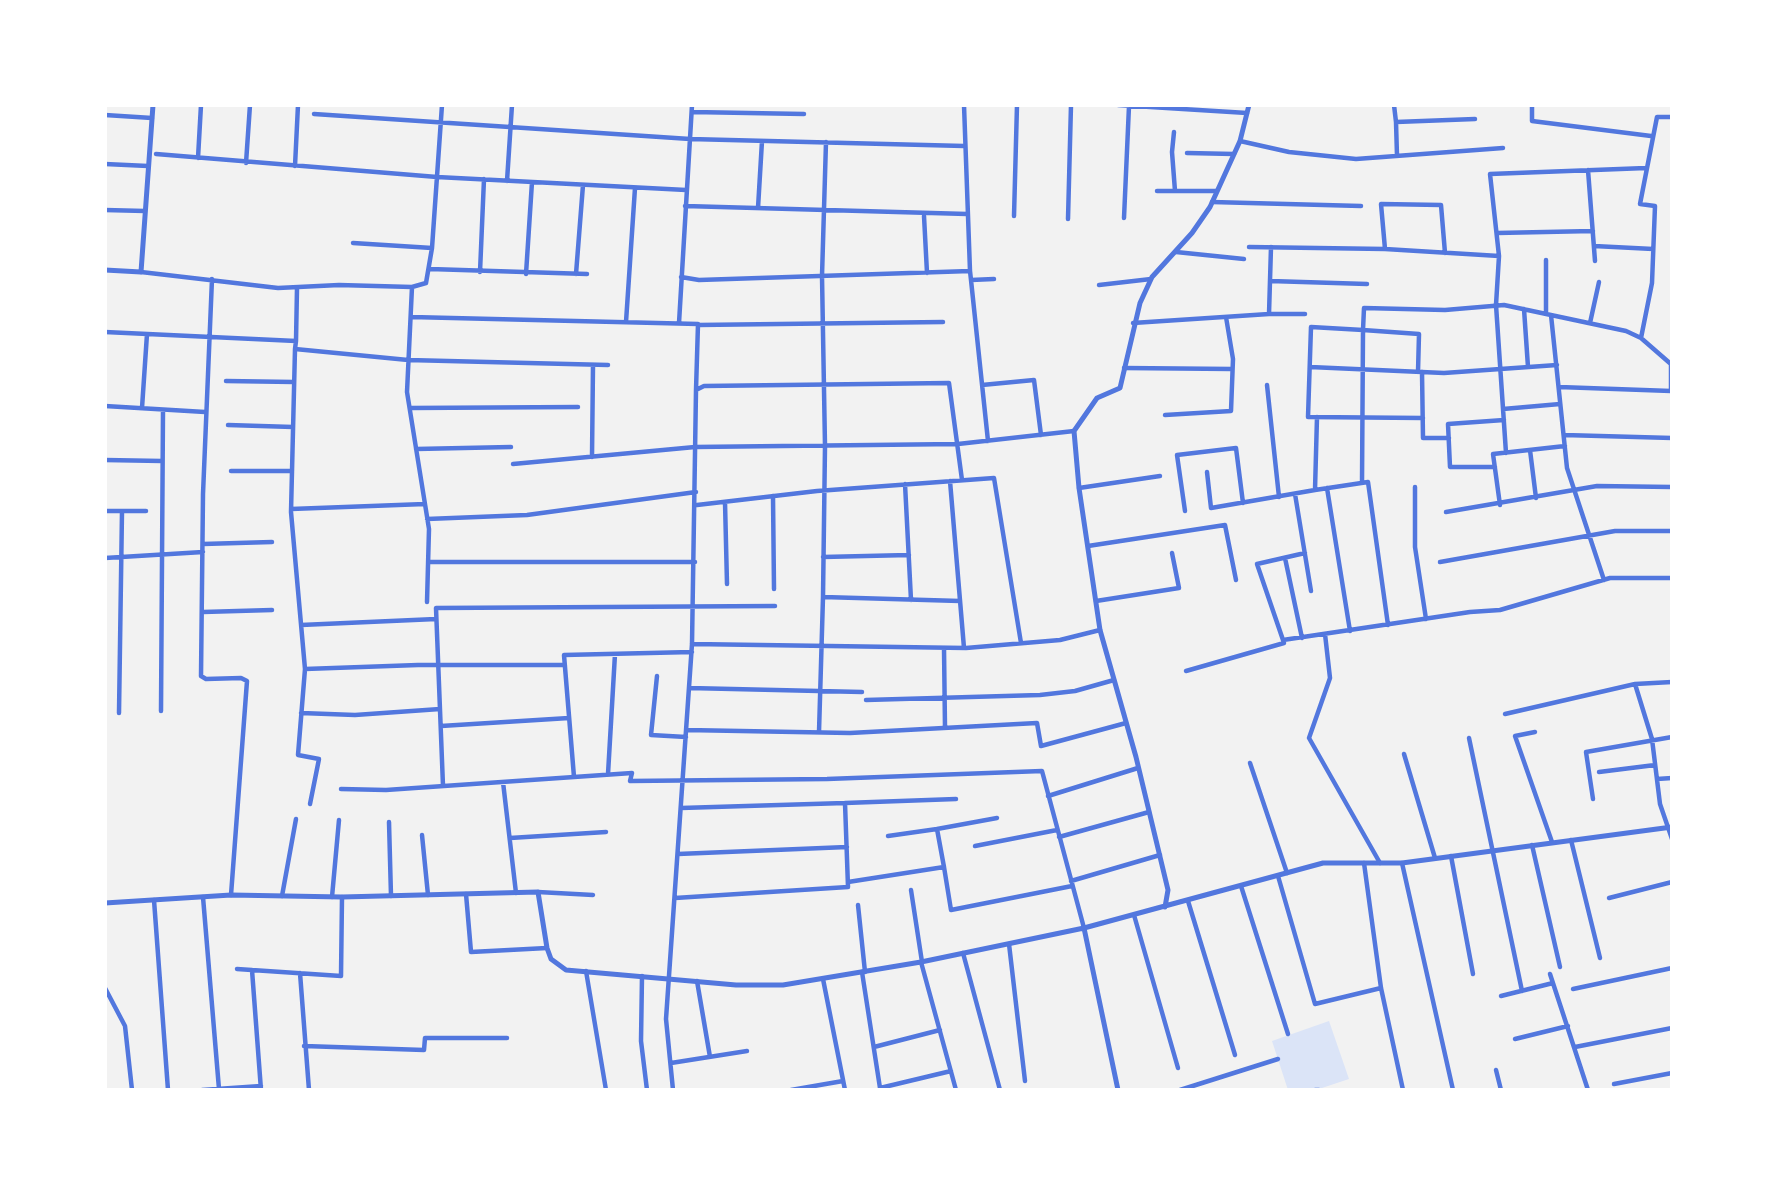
<!DOCTYPE html>
<html>
<head>
<meta charset="utf-8">
<style>
	body { margin:0 }
	#map { position:relative; width:1777px; height:1195px; overflow:hidden; background:#f2f2f2; font-family:Mulish,sans-serif }
	canvas { display:block }
	.frame { position:absolute; inset:0; border:107px solid #fff; pointer-events:none }
</style>
</head>
<body>
<div id="map">
<canvas width="1777" height="1195"></canvas>
<div class="frame"></div>
</div>
<script>
const context = document.querySelector('canvas').getContext('2d');
context.lineJoin = 'round';
function paint(path, color) { context.fillStyle = color; context.fill(path, 'evenodd'); }
const poly = rows => new Path2D(rows.map(r => 'M' + r).join(''));
function strokePath(path, color, width, dash) { context.strokeStyle = color; context.lineWidth = width; context.lineCap = dash ? 'butt' : 'round'; context.setLineDash(dash || []); context.stroke(path); }
paint(poly([
	[1329,1021,1349,1079,1316,1090,1288,1090,1272,1041]
]), '#dbe4f7');
strokePath(poly([
	[964,105,970,271],
	[1118,105,1247,113],
	[1394,105,1396,122],
	[1532,105,1532,121,1651,136],
	[692,112,804,114],
	[314,114,690,139,964,146],
	[105,115,152,118],
	[1174,132,1172,152,1175,191],
	[1240,141,1289,152,1356,159,1503,148],
	[1187,153,1234,154],
	[156,154,437,177,686,190],
	[1397,156,1396,122,1475,119],
	[198,158,201,105],
	[246,163,250,105],
	[105,164,148,166],
	[295,166,298,105],
	[1588,170,1595,261],
	[507,181,512,105],
	[1157,191,1216,191],
	[1212,202,1361,206],
	[685,206,967,214],
	[758,208,762,141],
	[105,210,145,211],
	[924,216,927,273],
	[1014,216,1017,105],
	[1124,218,1129,106],
	[1068,219,1071,105],
	[1497,233,1593,231],
	[353,243,432,248],
	[1594,246,1653,249],
	[1249,247,1385,249,1499,256],
	[1271,247,1269,314,1305,314],
	[1385,249,1381,204,1441,205,1445,253],
	[1176,252,1244,259],
	[1546,260,1546,314],
	[430,269,587,274],
	[141,272,278,288,339,285,412,287,426,283,432,248,442,105],
	[480,272,484,179],
	[526,274,532,182],
	[576,274,583,185],
	[681,277,699,280,970,271,971,280,994,279],
	[212,279,203,494,201,676,206,679,241,678,247,681,231,895],
	[971,280,988,441],
	[1270,281,1367,284],
	[1099,285,1151,279],
	[412,287,407,392,429,529,427,602],
	[1524,309,1528,367],
	[1551,315,1567,468,1604,580],
	[411,317,698,324,696,390],
	[626,322,635,188],
	[679,323,692,105],
	[1133,323,1269,314],
	[1590,323,1599,282],
	[698,325,943,322],
	[105,332,296,341,295,349,408,360,608,365],
	[1641,338,1652,283,1655,206,1640,204,1657,117,1672,117],
	[296,341,297,288],
	[295,349,291,512,305,669,298,755,319,759,310,804],
	[1310,367,1444,373,1557,365],
	[1124,368,1232,369],
	[1422,372,1423,438,1449,438],
	[226,381,294,382],
	[982,385,1034,380,1041,435],
	[1267,385,1279,497],
	[1559,387,1671,391,1671,365],
	[105,406,205,412],
	[142,408,147,334],
	[410,408,578,407],
	[1503,409,1560,404],
	[1165,415,1231,411,1233,359,1226,317],
	[1423,418,1308,417,1311,327,1363,330,1364,308,1445,310,1504,305,1626,331,1641,338,1672,365],
	[228,425,293,427],
	[1564,435,1672,438],
	[416,449,511,447],
	[1530,450,1536,498],
	[1506,453,1496,305,1499,256,1490,174,1646,168],
	[592,457,593,365],
	[105,460,162,461],
	[513,464,695,447,958,444,1074,431],
	[1495,467,1450,467,1448,424,1504,420],
	[231,471,291,471],
	[1207,472,1211,508,1315,490,1317,417],
	[950,481,964,648],
	[1362,483,1363,330,1419,334,1418,372],
	[905,484,911,600],
	[1415,487,1415,547,1426,619],
	[1079,488,1160,476],
	[1327,488,1350,631],
	[1315,490,1368,482,1388,625],
	[1295,494,1311,591],
	[773,496,774,589],
	[725,502,727,584],
	[697,505,817,491,994,478,1021,643],
	[1500,505,1493,454,1565,446],
	[291,509,425,504],
	[105,511,146,511],
	[1185,511,1177,455,1236,448,1243,503],
	[1446,512,1597,486,1672,487],
	[427,519,527,515,696,492],
	[203,544,272,542],
	[1088,546,1225,525,1236,580],
	[823,557,909,555],
	[105,558,203,552],
	[1285,558,1302,638],
	[428,562,695,562],
	[1440,562,1615,531,1672,531],
	[823,597,960,601],
	[1096,601,1179,588,1172,553],
	[203,612,272,610],
	[301,625,436,619],
	[1325,634,1330,678,1309,738,1380,863],
	[1283,640,1257,564,1305,553],
	[692,644,966,648,1060,640,1100,630],
	[944,648,945,728],
	[305,669,418,665,565,665],
	[1186,671,1284,643,1283,640,1470,612,1500,610,1610,578,1672,578],
	[657,676,651,735,686,737],
	[1635,684,1652,739,1660,804,1672,839],
	[689,688,862,692],
	[866,700,1040,695,1075,691,1114,680],
	[161,711,163,410],
	[119,713,122,511],
	[301,713,355,715,440,709],
	[1505,714,1635,684,1672,682],
	[441,726,569,718],
	[686,730,850,733,1037,723,1041,746,1126,723],
	[819,732,823,597,825,446,822,276,826,142],
	[1535,732,1515,736,1552,842],
	[1469,738,1522,991],
	[1404,754,1435,858],
	[1250,763,1287,873],
	[1599,772,1655,765],
	[608,774,615,654],
	[574,777,564,655,692,652],
	[1657,779,1672,778],
	[503,782,516,893],
	[443,786,436,608,775,606],
	[341,789,386,790,632,773,630,781,827,779,1042,771,1084,928],
	[1048,796,1138,768],
	[1593,799,1586,752,1672,737],
	[845,803,956,799],
	[389,822,391,896],
	[937,829,997,818],
	[422,835,428,895],
	[888,836,937,829,944,867],
	[1059,837,1149,812],
	[510,838,606,832],
	[1571,840,1600,958],
	[1532,845,1560,967],
	[975,846,1057,830],
	[678,854,847,847],
	[1451,856,1473,974],
	[1364,863,1381,988,1403,1090],
	[1402,863,1453,1090],
	[1278,876,1315,1004,1381,988],
	[1071,881,1160,855],
	[848,882,944,867,951,910,1072,886],
	[1241,886,1288,1034],
	[911,890,922,962],
	[538,892,593,895],
	[466,894,471,952,547,948],
	[282,896,296,819],
	[203,897,219,1089],
	[332,897,339,820],
	[675,898,848,887,845,803,681,808],
	[1609,898,1672,882],
	[154,900,168,1090],
	[1188,901,1235,1055],
	[858,905,865,972],
	[1134,915,1178,1068],
	[1009,944,1025,1081],
	[963,953,1000,1090],
	[921,962,956,1090],
	[237,969,341,976,342,897],
	[252,970,261,1090],
	[586,971,606,1090],
	[862,972,880,1088,951,1071],
	[300,973,309,1090],
	[1550,974,1588,1090],
	[642,976,641,1041,647,1090],
	[823,979,845,1090],
	[697,981,710,1057],
	[105,988,125,1026,132,1090],
	[1573,989,1672,968],
	[1501,996,1553,983],
	[1515,1039,1568,1026],
	[304,1046,424,1050,425,1038,507,1038],
	[874,1047,940,1030],
	[1575,1047,1672,1028],
	[671,1063,747,1051],
	[1496,1070,1501,1090],
	[1614,1084,1672,1073],
	[202,1090,261,1086],
	[673,1090,666,1019,692,644,696,390,704,386,949,383,962,480],
	[791,1090,843,1081],
	[1180,1090,1278,1059],
	[1315,1090,1319,1090]
]), '#5277de', 4.5);
strokePath(poly([
	[105,270,141,272,153,105],
	[105,903,231,895,342,897,538,892,547,948,551,959,566,970,736,985,783,985,921,962,1084,928,1323,863,1402,863,1672,827],
	[1165,907,1168,890,1136,757,1100,630,1079,488,1074,431,1097,398,1120,388,1140,303,1152,277,1192,233,1210,207,1240,141,1249,105],
	[1084,928,1118,1090]
]), '#5277de', 5);
</script>
</body>
</html>
